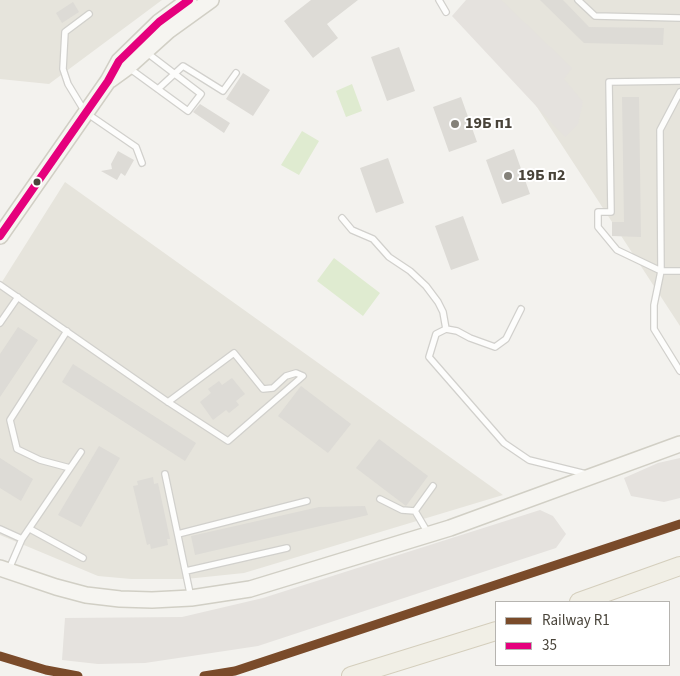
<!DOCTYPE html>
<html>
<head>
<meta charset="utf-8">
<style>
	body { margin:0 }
	#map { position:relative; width:680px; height:676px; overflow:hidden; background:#f3f2ee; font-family:"Source Sans 3",sans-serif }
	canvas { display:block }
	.legend { position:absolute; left:495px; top:601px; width:175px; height:65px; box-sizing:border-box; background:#fff; border:1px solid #b6b4b0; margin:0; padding:6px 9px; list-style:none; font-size:15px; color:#49443a }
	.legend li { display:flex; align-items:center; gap:10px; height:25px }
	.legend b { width:25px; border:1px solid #b6b4b0 }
</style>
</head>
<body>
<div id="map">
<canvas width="680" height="676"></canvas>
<ul class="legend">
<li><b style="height:6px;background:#7a4b2a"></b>Railway R1</li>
<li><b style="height:6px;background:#e5007d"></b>35</li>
</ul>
</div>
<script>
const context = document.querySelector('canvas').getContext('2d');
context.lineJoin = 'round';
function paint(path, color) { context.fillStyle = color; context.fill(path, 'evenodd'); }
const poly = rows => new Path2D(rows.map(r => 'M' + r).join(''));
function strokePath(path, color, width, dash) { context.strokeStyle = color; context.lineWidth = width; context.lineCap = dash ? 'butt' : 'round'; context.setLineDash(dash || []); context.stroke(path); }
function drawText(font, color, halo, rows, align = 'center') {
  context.font = font + ' "Source Sans 3",sans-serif'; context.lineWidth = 4; context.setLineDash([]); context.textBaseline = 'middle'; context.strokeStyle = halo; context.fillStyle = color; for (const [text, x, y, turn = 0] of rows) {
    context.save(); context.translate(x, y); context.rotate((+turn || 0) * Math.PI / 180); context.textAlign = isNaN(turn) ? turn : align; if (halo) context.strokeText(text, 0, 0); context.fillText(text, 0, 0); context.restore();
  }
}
paint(poly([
	[0,0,162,0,49,84,0,79],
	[467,0,680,0,680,326],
	[65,182,503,495,244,573,186,579,131,579,98,576,0,535,0,285]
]), '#e6e4dc');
paint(poly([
	[466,0,501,0,572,68,564,79,583,102,578,124,565,137,452,16],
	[680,458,680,498,664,502,631,496,624,478,658,463],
	[540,510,553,516,566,534,556,548,258,646,145,663,98,664,62,660,65,618,182,617,263,598]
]), '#e5e2de');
paint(poly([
	[352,84,362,111,346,117,336,91],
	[302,131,319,141,299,175,281,165],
	[334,258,380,293,363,316,317,281]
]), '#dfebd0');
paint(poly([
	[311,0,358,0,327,24,338,38,313,58,284,21],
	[540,0,563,0,589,27,664,28,663,45,584,43],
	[73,2,79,12,62,23,56,13],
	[399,47,415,91,387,101,371,57],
	[243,73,270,90,253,116,226,99],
	[461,97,477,142,449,152,433,107],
	[622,97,639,97,641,237,612,236,612,222,624,222],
	[200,104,230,123,224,133,193,112],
	[514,149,530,194,502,204,486,160],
	[118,151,134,160,125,176,121,173,117,180,101,171,112,169,111,164],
	[388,158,404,203,376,213,360,168],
	[463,216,479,260,451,270,435,226],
	[18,327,38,340,0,397,0,354],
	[73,364,196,443,185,461,62,382],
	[232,378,245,394,236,401,239,405,229,413,226,410,213,420,200,402,211,393,208,389,219,381,222,385],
	[301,386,351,424,328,453,278,416],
	[379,439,428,476,406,506,356,468],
	[99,446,120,458,81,527,58,515],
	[0,458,33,479,21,501,0,488],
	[153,477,154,484,158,483,170,539,167,539,168,545,151,549,150,544,147,545,133,486,138,485,137,481],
	[365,506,368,515,195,555,191,536,319,507]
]), '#dddbd6');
const lane = poly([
	[439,0,446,12],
	[578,0,595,16,680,18],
	[89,14,65,32,63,69,68,84,85,112,136,147,142,163],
	[129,68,188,111,201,94,146,52],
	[680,81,609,82,611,212,598,212,598,227,617,250,661,271,660,130,680,92],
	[158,89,183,66,223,91,236,73],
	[342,218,352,230,373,239,389,257,410,271,426,286,438,302,443,312,446,329],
	[680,271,661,271,654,305,654,329,680,371],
	[0,285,168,402,228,441,303,376,296,373,286,376,273,388,263,389,234,353,168,402],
	[521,309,506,339,495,347,470,338,457,331,446,329,436,334,429,357,504,443,529,460,586,474],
	[0,323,18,297],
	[67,331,10,420,17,449,40,460,70,468],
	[165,474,191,598],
	[380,499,402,510,415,511],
	[0,529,22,539],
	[30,529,83,558],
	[428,533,415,511,433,486],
	[178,534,307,501],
	[9,569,22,539,81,452],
	[186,571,287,548]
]);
const secondary = poly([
	[110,80,128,67,168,31,211,0],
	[0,236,108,81,119,61,159,22,189,0],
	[0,568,56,587,86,595,120,599,152,600,191,598,250,589,450,528,680,444]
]);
const primary = poly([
	[579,602,680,566],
	[351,676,496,631]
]);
strokePath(lane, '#d1d0cc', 8);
strokePath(secondary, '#d1cfc5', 18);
strokePath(primary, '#d4cebc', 20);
strokePath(lane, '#fdfdfc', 5.5);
strokePath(secondary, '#f6f5f1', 15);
strokePath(primary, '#f1efe6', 18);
strokePath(poly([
	[0,236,108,81,119,61,159,22,189,0]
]), '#e5007d', 8);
strokePath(poly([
	[0,656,46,670,78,676],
	[204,676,235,671,680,524]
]), '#7a4b2a', 9);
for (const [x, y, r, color] of [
	[455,124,5,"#848179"],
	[508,176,5,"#848179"],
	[37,182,4.5,"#49443a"]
]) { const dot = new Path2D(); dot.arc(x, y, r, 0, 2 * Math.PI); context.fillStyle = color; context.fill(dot); strokePath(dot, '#fff', 2); }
drawText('bold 16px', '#49443a', '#fff', [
	["19Б п1",465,124],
	["19Б п2",518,176]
], 'left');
</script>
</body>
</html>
